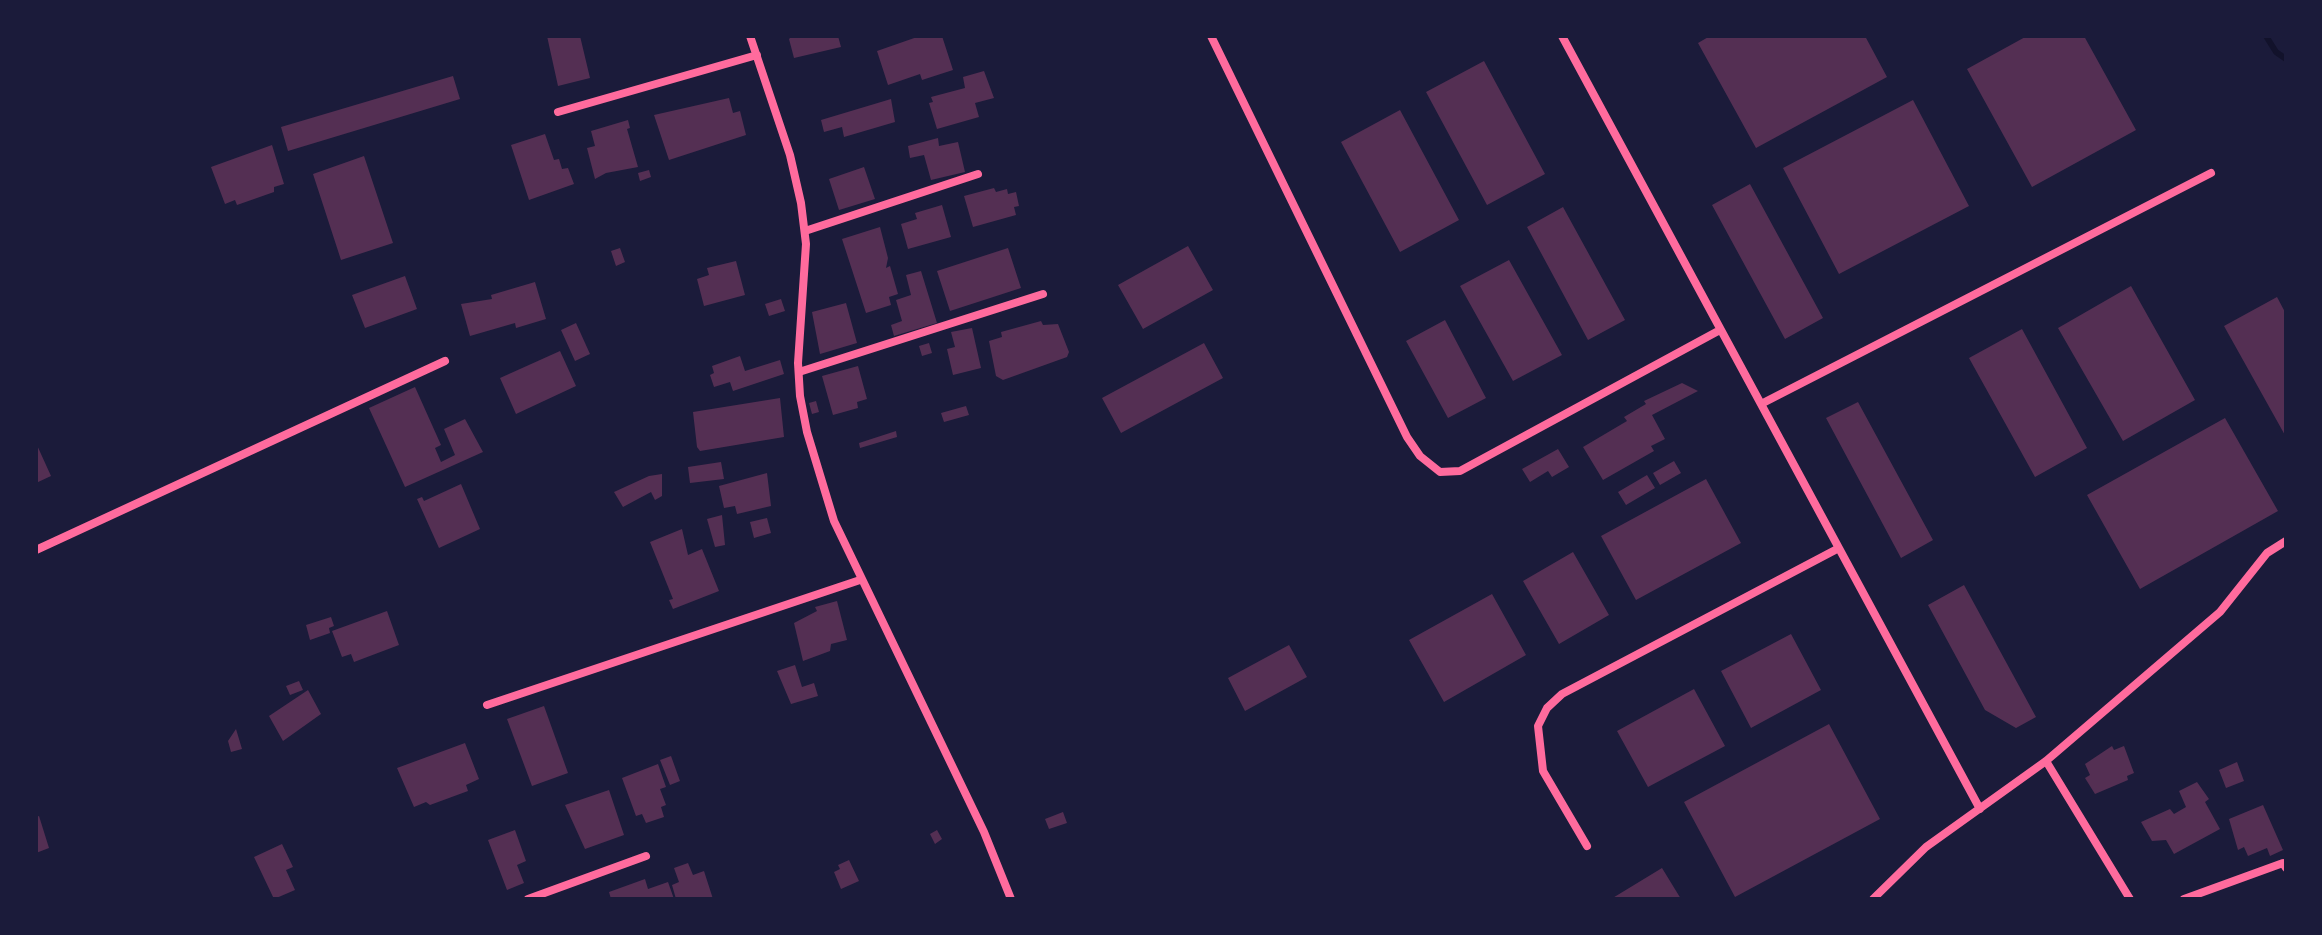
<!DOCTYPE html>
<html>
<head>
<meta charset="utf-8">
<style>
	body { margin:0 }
	#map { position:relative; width:2322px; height:935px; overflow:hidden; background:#1b1b3a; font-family:"Sofia Sans Condensed",sans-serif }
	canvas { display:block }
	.frame { position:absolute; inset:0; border:38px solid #1b1b3a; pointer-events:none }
</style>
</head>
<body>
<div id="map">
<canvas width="2322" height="935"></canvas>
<div class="frame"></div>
</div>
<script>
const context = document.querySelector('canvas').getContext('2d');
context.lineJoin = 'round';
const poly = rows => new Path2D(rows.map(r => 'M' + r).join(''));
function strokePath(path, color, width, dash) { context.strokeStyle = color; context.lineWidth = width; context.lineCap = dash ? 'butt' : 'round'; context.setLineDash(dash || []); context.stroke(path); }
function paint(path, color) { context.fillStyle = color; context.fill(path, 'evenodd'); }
strokePath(poly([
	[2266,36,2276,52,2286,59]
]), '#12122b', 6);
paint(poly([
	[547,36,580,36,590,78,558,86],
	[792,36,838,36,841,47,794,58,789,39],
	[920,36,942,36,953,70,922,80,920,74,888,85,877,51],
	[1710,36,1865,36,1887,77,1756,148,1698,43],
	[2027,36,2084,36,2136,130,2032,187,1967,69],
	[1484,61,1545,174,1487,205,1426,92],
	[984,71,994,98,975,103,979,117,937,129,929,103,933,102,931,97,965,88,963,77],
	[453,76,460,99,288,151,281,127],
	[729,98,733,113,740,111,746,135,669,160,654,115],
	[891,99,895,122,844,137,842,127,824,132,821,120],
	[1913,100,1969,206,1839,274,1783,168],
	[1400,110,1459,220,1400,252,1341,142],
	[628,120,630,128,627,129,638,167,606,173,595,179,587,148,595,146,591,131],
	[545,134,554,160,559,159,562,169,568,168,574,184,529,200,511,145],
	[938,138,939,146,958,142,965,172,931,180,924,155,910,158,908,146],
	[272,145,284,184,274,187,274,192,237,205,235,200,225,204,211,167],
	[364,156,393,243,341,260,313,174],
	[864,167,875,199,839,210,829,179],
	[649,170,651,177,640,181,638,173],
	[1750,184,1823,318,1785,339,1712,205],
	[994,188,996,192,1007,189,1008,194,1016,192,1019,206,1014,207,1016,215,973,227,964,196],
	[942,205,951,237,908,249,901,224,917,219,915,213],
	[1563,207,1625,320,1588,340,1527,227],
	[880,227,888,258,886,268,890,266,898,294,889,297,891,305,866,313,842,239],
	[1188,246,1213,290,1143,329,1118,285],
	[620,248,625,262,616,266,611,251],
	[1008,248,1021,288,950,311,937,271],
	[1509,260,1562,355,1513,381,1460,286],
	[736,261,745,295,704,306,697,279,709,275,707,268],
	[921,271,937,323,894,336,891,325,902,321,896,300,911,295,906,275],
	[405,276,417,309,365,328,352,295],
	[535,282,546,319,516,328,515,323,470,336,461,304,492,299,491,295],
	[2131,286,2195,400,2123,441,2058,328],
	[2277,297,2286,314,2286,437,2224,326],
	[781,299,785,311,769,316,765,304],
	[846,303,857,343,820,354,812,312],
	[1445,320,1486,398,1448,418,1406,341],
	[1041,321,1043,325,1058,324,1069,352,1067,357,1003,380,996,376,989,341,1002,337,1001,332],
	[576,323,590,354,575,361,561,330],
	[972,328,981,368,953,375,947,349,955,347,951,332],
	[2022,329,2087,448,2035,477,1969,358],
	[929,343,932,353,922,356,919,346],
	[1204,343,1223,378,1121,433,1102,398],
	[560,351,576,386,516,414,500,378],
	[740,356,745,371,780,360,784,374,733,391,730,382,714,387,710,375,714,373,712,366],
	[858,366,867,399,857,402,858,408,833,415,822,376],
	[1682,383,1698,391,1652,415,1665,439,1651,446,1654,451,1603,480,1583,447,1627,421,1624,417,1646,404,1644,401],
	[415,387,441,445,435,448,441,462,455,455,444,429,465,419,483,452,405,487,369,408],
	[780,398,784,437,700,451,697,447,693,412],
	[816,401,819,412,812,414,809,403],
	[1858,402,1933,540,1901,558,1826,418],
	[966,406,969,415,944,422,941,413],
	[2225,418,2278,511,2140,589,2087,495],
	[896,431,897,437,860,448,859,443],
	[36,443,51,476,36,483],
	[1558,449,1569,467,1552,477,1548,471,1530,482,1522,469],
	[1674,461,1681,473,1660,485,1653,473],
	[721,462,724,479,690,483,688,467],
	[767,473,771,506,737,514,735,506,724,508,719,486],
	[662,474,662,496,655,500,651,492,623,507,614,492,649,476],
	[1647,475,1655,488,1626,505,1618,492],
	[1706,479,1741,543,1636,600,1601,536],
	[461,484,480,529,439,548,417,499,422,497,424,501],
	[722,515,725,545,715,547,707,519],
	[767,518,771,533,754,538,750,522],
	[682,529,688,555,702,549,719,591,673,609,669,600,673,599,650,542],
	[1573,552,1609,615,1559,644,1523,581],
	[1964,585,2036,717,2016,728,1985,710,1928,605],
	[1492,594,1526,655,1444,702,1409,640],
	[837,601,847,640,831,644,830,651,803,661,794,623,817,611,815,607],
	[387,611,399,645,354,662,351,654,342,657,332,631],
	[331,617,334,626,329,628,330,633,310,640,306,625],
	[1791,634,1821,690,1751,728,1721,671],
	[1289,645,1307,677,1245,711,1228,678],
	[795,665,802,687,814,683,818,696,791,704,777,671],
	[299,681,303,690,290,695,286,686],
	[1694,689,1725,746,1648,787,1617,731],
	[308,690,321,714,283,741,269,716],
	[544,706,568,773,532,786,507,719],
	[1829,724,1880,819,1735,897,1684,802],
	[236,729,242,749,231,752,228,741],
	[465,743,479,779,466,785,468,791,430,805,426,802,414,807,397,768],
	[2112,746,2114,750,2124,746,2134,773,2127,776,2128,780,2095,794,2085,778,2090,775,2085,764],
	[671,756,680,781,670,785,660,760],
	[2237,762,2244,781,2226,788,2219,770],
	[658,764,666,787,660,789,666,805,661,807,664,817,646,823,642,814,636,816,622,778],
	[2197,782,2209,799,2205,802,2220,829,2174,854,2166,840,2152,841,2141,822,2170,809,2174,814,2186,807,2179,791],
	[609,790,624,835,585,849,565,805],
	[2263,805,2283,850,2270,856,2267,848,2248,856,2244,847,2238,850,2229,819],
	[1063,812,1067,823,1049,829,1045,819],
	[39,816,49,848,36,853,36,817],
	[515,830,526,861,517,865,524,883,507,890,488,840],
	[937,830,942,839,935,844,930,834],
	[282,844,293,867,286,870,295,890,274,899,254,857],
	[849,860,859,881,841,889,834,872,840,869,838,865],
	[688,863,693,875,704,871,713,899,676,899,672,885,679,882,674,868],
	[1662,868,1681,899,1611,899],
	[645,879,648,889,668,882,674,899,611,899,609,892]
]), '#542f53');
strokePath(poly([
	[750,36,790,155,801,203,806,244,798,363,800,396,807,432,834,521,984,832,1011,899],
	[1211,36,1407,437,1420,456,1440,472,1460,471,1720,330],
	[1562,36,1980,809],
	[558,112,757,55],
	[805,231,978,174],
	[799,372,1043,294],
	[1761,404,2211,173],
	[36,550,445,361],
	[487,705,860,580],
	[2046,761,2130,899],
	[1587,846,1543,771,1538,726,1547,708,1562,694,1839,548],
	[528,899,646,856],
	[1873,899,1926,847,2046,761,2220,612,2267,553,2286,541],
	[2184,899,2283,863,2286,868]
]), '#ff6b9d', 8);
</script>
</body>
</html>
